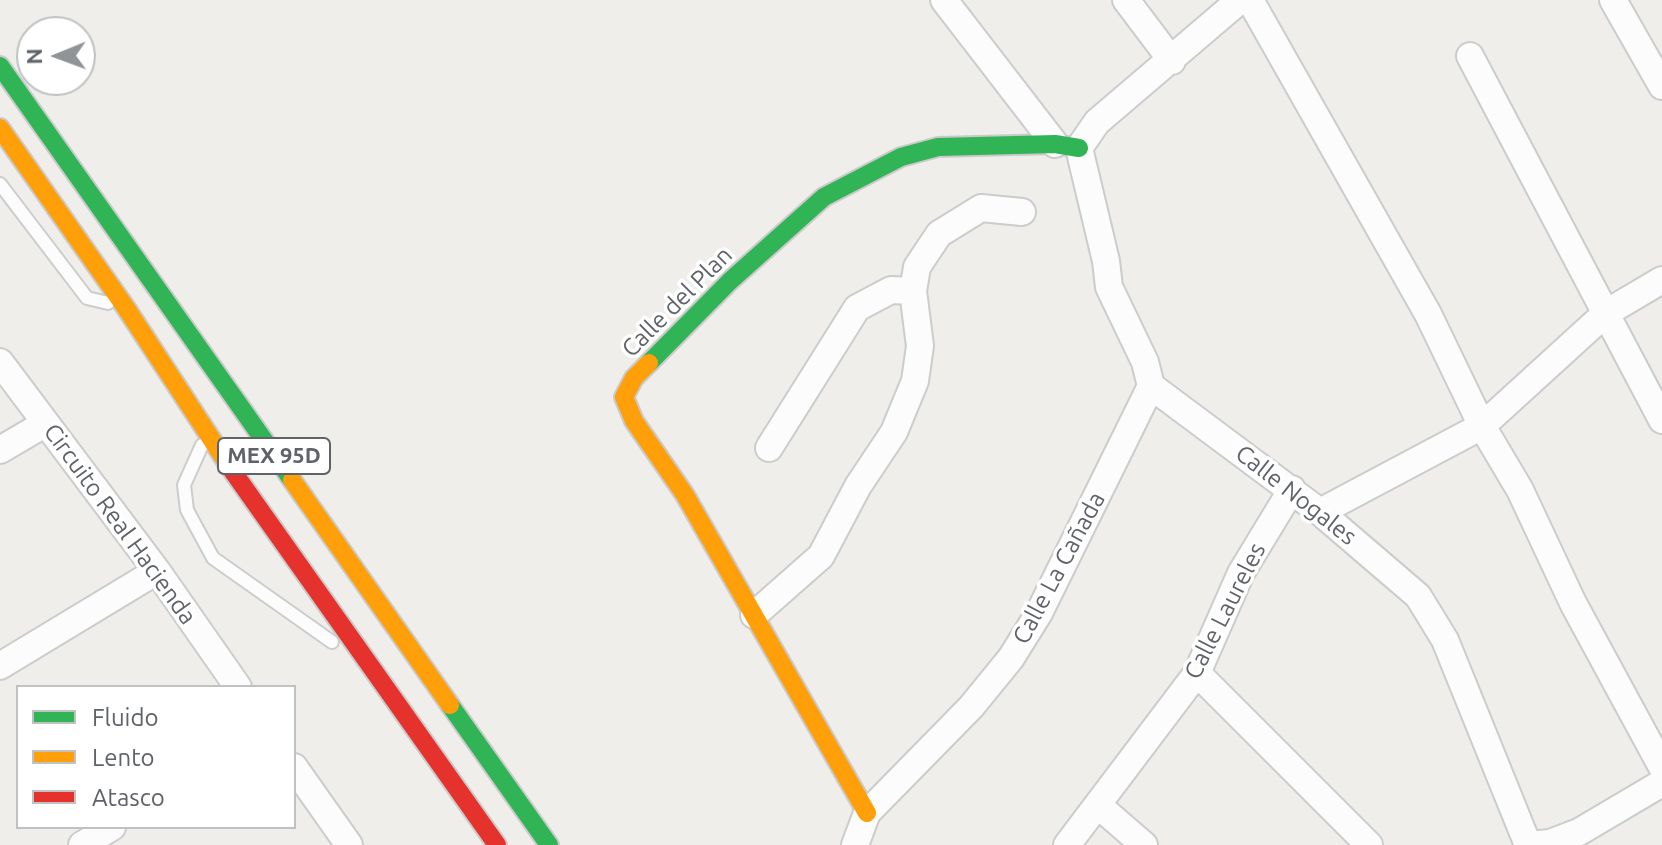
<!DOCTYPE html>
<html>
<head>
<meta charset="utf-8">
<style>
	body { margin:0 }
	#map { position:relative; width:1662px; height:845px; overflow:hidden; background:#efeeea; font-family:Ubuntu,sans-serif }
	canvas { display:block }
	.legend { position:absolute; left:16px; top:685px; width:280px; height:144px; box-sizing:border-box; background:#fff; border:2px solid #bfc1c3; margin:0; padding:10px 14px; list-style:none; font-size:24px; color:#5f6368 }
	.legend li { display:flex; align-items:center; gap:16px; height:40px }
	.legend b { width:40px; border:2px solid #bfc1c3 }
	.north { position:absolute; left:16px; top:16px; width:80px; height:80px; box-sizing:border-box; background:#fff; border:2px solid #bfc1c3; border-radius:50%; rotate:269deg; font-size:22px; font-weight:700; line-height:32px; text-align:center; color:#5f6368 }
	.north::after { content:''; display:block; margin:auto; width:28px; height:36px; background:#919496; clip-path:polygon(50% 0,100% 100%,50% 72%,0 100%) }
</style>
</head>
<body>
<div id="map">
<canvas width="1662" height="845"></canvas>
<ul class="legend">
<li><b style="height:10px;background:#30b455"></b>Fluido</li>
<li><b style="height:10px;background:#ff9f0a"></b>Lento</li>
<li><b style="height:10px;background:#e5322d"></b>Atasco</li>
</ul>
<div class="north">N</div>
</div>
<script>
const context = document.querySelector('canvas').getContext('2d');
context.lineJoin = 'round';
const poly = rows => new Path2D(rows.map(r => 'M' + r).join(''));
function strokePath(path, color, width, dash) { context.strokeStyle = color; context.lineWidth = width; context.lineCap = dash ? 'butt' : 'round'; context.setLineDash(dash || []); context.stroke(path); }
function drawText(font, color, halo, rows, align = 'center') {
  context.font = font + ' Ubuntu,sans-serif'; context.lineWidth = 7; context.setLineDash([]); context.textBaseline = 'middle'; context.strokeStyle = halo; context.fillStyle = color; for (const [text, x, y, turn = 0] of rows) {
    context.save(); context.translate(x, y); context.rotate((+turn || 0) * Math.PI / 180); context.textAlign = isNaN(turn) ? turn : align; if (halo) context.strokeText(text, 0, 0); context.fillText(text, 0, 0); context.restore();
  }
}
const lane = poly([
	[0,184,87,298,108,303],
	[202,445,184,485,187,510,213,558,332,642]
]);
const street = poly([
	[944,0,1055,144],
	[1126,0,1172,61],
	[1240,0,1097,122,1079,148,1106,261,1109,287,1145,362,1151,386,1320,512,1418,596,1445,640,1528,845],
	[1250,0,1428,314,1482,426,1520,490,1573,603,1662,767],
	[1613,0,1662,86],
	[1470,56,1662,420],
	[0,362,157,571,238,687],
	[769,448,857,308,891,290,913,291],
	[0,450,46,423],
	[1320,512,1482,426,1606,313,1662,280],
	[754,615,821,556,858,486,894,432,915,381,920,346,913,291,917,267,939,234,981,208,1022,212],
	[0,666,157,571],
	[1197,673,1369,845],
	[294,767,349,845],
	[1099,806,1144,845],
	[82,845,112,827],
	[855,845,867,813,971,707,1011,658,1039,613,1151,386],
	[1067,845,1197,673,1241,573,1292,489],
	[1528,845,1550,843,1579,832,1662,783]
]);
const fast = poly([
	[0,66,292,480],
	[649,363,730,281,824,197,901,157,938,147,1055,144,1079,148],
	[450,705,549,845]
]);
const slow = poly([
	[0,128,126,308,229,466],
	[649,363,634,378,624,397,634,421,685,495,867,813],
	[292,480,450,705]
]);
const jam = poly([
	[229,466,497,845]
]);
strokePath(lane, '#cbcccc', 16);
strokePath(street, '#cbcccc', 30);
strokePath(fast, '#cacacb', 22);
strokePath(slow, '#cacacb', 22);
strokePath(jam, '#cacacb', 22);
strokePath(lane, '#fdfcfc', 12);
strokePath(street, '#fdfcfc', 26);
strokePath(fast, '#30b455', 18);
strokePath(slow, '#ff9f0a', 18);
strokePath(jam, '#e5322d', 18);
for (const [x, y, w] of [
	[274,456,112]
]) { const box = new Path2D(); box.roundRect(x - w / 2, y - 18, w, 36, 6); context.fillStyle = '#fff'; context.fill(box); strokePath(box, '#5f6368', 2); }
drawText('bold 22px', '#5f6368', null, [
	["MEX 95D",274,456]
]);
drawText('24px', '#5f6368', '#fff', [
	["Calle del Plan",677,302,-45],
	["Calle Nogales",1296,495,38],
	["Circuito Real Hacienda",120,524,54],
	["Calle La Cañada",1059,568,-62],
	["Calle Laureles",1225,611,-63]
]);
</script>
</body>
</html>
